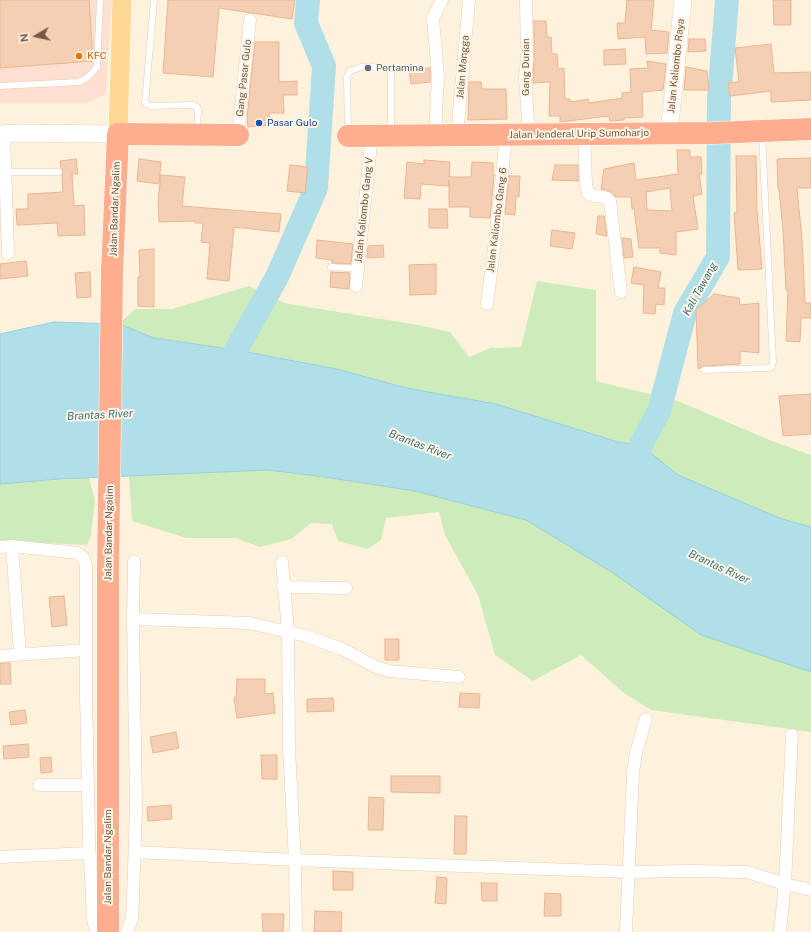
<!DOCTYPE html>
<html>
<head>
<meta charset="utf-8">
<style>
	body { margin:0 }
	#map { position:relative; width:811px; height:932px; overflow:hidden; background:#fef2dd; font-family:"Public Sans",sans-serif }
	canvas { display:block }
	.north { position:absolute; left:16px; top:16px; width:40px; height:40px; -webkit-text-stroke:3px #fff5e5; paint-order:stroke; rotate:261deg; font-size:11px; font-weight:700; line-height:16px; text-align:center; color:#755744 }
	.north::after { content:''; display:block; margin:auto; width:14px; height:18px; background:#755744; clip-path:polygon(50% 0,100% 100%,50% 72%,0 100%) }
</style>
</head>
<body>
<div id="map">
<canvas width="811" height="932"></canvas>
<div class="north">N</div>
</div>
<script>
const context = document.querySelector('canvas').getContext('2d');
context.lineJoin = 'round';
function paint(path, color) { context.fillStyle = color; context.fill(path, 'evenodd'); }
const poly = rows => new Path2D(rows.map(r => 'M' + r).join(''));
function strokePath(path, color, width, dash) { context.strokeStyle = color; context.lineWidth = width; context.lineCap = dash ? 'butt' : 'round'; context.setLineDash(dash || []); context.stroke(path); }
function drawText(font, color, halo, rows, align = 'center') {
  context.font = font + ' "Public Sans",sans-serif'; context.lineWidth = 4; context.setLineDash([]); context.textBaseline = 'middle'; context.strokeStyle = halo; context.fillStyle = color; for (const [text, x, y, turn = 0] of rows) {
    context.save(); context.translate(x, y); context.rotate((+turn || 0) * Math.PI / 180); context.textAlign = isNaN(turn) ? turn : align; if (halo) context.strokeText(text, 0, 0); context.fillText(text, 0, 0); context.restore();
  }
}
paint(poly([
	[0,0,112,0,106,94,88,103,0,103]
]), '#ffdfd0');
paint(poly([
	[537,281,596,290,596,381,678,401,772,441,811,455,811,527,782,519,678,475,406,388,337,369,277,357,154,338,119,324,135,309,172,309,249,286,284,303,418,325,450,332,469,357,491,348,521,347],
	[267,470,318,476,415,491,526,520,613,573,761,654,811,672,811,732,651,710,624,693,581,655,533,681,495,655,478,595,445,535,439,512,386,518,381,540,368,549,338,541,332,524,311,523,291,539,260,547,235,538,186,538,132,521,129,476],
	[89,478,95,501,91,535,87,545,0,541,0,484]
]), '#ceecbb');
const water = poly([
	[54,322,119,324,154,338,236,350,337,369,406,388,496,404,618,442,641,445,678,475,782,519,811,527,811,672,701,635,613,573,526,520,415,491,318,476,267,470,61,479,0,484,0,334,54,322]
]);
paint(water, '#b1dfe8');
strokePath(water, '#96cfdb', 1);
strokePath(poly([
	[225,381,236,350,277,277,316,188,324,66,306,23,308,0],
	[632,475,641,445,659,411,685,313,718,257,719,99,727,0]
]), '#b1dfe8', 24);
const building = poly([
	[0,0,89,0,93,61,0,68,0,0],
	[168,0,295,0,292,19,219,8,213,77,163,73,168,0],
	[627,0,654,0,651,30,669,32,667,53,646,54,645,37,618,39,617,23,625,23,627,0],
	[773,0,791,0,791,25,774,25,773,0],
	[534,21,546,21,547,37,551,37,552,54,557,54,558,69,564,68,565,99,570,99,570,102,588,99,589,103,622,98,622,93,631,92,630,69,648,68,647,61,666,64,663,90,642,92,643,117,624,118,624,120,610,121,609,116,560,122,560,116,549,116,550,82,533,83,534,61,534,21],
	[689,39,705,39,706,51,688,52,689,39],
	[255,42,279,42,279,82,297,81,297,95,283,95,284,113,269,113,270,125,248,127,247,118,255,42],
	[771,44,774,73,811,72,811,100,771,102,771,91,730,96,728,83,739,82,735,48,771,44],
	[625,49,626,64,604,65,604,50,625,49],
	[686,67,707,71,709,90,684,90,686,67],
	[430,68,430,82,411,84,409,70,430,68],
	[469,82,481,82,482,89,506,89,507,119,468,120,469,82],
	[677,150,690,150,690,157,701,157,702,174,699,174,702,194,693,196,698,229,676,232,676,255,660,253,660,248,639,248,634,209,632,209,631,197,616,197,609,191,601,189,604,169,634,163,636,180,678,174,677,150],
	[670,188,672,211,647,210,646,192,670,188],
	[736,156,756,156,757,211,762,269,738,270,734,213,737,212,736,156],
	[811,158,811,188,797,188,802,239,805,303,811,303,811,318,801,318,800,342,786,341,788,290,786,290,783,230,779,189,778,189,777,159,811,158],
	[76,159,78,174,72,174,74,206,84,205,85,235,58,236,57,223,17,225,16,209,28,209,28,194,63,192,62,176,63,172,61,168,60,161,76,159],
	[139,159,161,162,159,184,137,181,139,159],
	[424,160,450,162,449,177,471,177,472,162,493,163,493,175,494,175,490,218,470,217,470,207,449,207,449,180,449,186,421,184,420,199,404,198,407,162,424,164,424,160],
	[290,165,308,167,305,193,287,191,290,165],
	[555,165,578,165,578,181,552,180,555,165],
	[161,175,185,177,182,206,281,214,279,232,234,227,229,281,207,279,210,243,201,242,203,223,195,223,195,221,159,222,158,201,161,175],
	[509,176,520,176,519,197,516,196,515,215,505,214,509,176],
	[429,209,447,209,448,228,429,228,429,209],
	[598,216,604,216,607,236,596,234,598,216],
	[552,230,575,233,572,249,550,246,552,230],
	[622,238,631,239,633,257,624,258,622,238],
	[317,240,353,244,351,264,332,263,332,260,316,258,317,240],
	[383,245,384,257,367,258,368,246,383,245],
	[154,249,154,307,138,306,138,277,140,277,139,250,154,249],
	[26,261,28,276,0,279,0,264,26,261],
	[436,264,436,294,410,295,409,265,436,264],
	[634,267,661,272,658,288,665,288,664,305,656,304,655,314,643,313,644,285,631,283,634,267],
	[90,272,91,297,77,298,75,273,90,272],
	[331,272,350,273,349,289,330,287,331,272],
	[714,294,739,298,740,305,759,303,759,353,740,351,740,364,704,366,698,369,696,310,714,294],
	[811,394,811,434,783,436,779,396,811,394],
	[64,596,67,625,52,627,49,597,64,596],
	[385,639,399,639,399,660,385,660,385,639],
	[0,663,10,663,11,684,0,684,0,663],
	[237,679,265,679,265,694,273,693,275,713,237,718,234,698,236,698,237,679],
	[460,693,480,694,479,708,459,707,460,693],
	[333,698,334,711,307,712,307,699,333,698],
	[25,710,27,723,11,725,9,712,25,710],
	[176,732,179,748,153,753,150,737,176,732],
	[28,744,29,757,4,759,3,746,28,744],
	[261,755,277,755,277,779,262,779,261,755],
	[51,757,52,772,41,773,40,758,51,757],
	[391,776,440,776,440,793,391,792,391,776],
	[369,797,384,798,383,830,368,830,369,797],
	[171,805,172,819,148,821,147,807,171,805],
	[455,816,467,816,466,854,454,854,455,816],
	[333,871,353,872,353,890,333,890,333,871],
	[437,877,447,878,446,904,435,903,437,877],
	[481,883,497,883,497,901,482,901,481,883],
	[545,893,561,894,561,916,544,916,545,893],
	[315,911,342,912,341,932,314,932,315,911],
	[262,914,284,914,283,932,263,932,262,914]
]);
paint(building, '#f5cfb3');
strokePath(building, '#e9b592', 1);
const lane = poly([
	[154,0,145,103,150,106,194,105,197,107,198,108,197,132],
	[0,86,79,82,87,78,97,67,100,0],
	[348,132,347,77,350,71,361,67,382,67,389,68,391,74,391,131],
	[5,172,59,172],
	[331,267,358,269],
	[704,370,769,368,772,366,773,362,762,135]
]);
const street = poly([
	[526,0,527,61,525,77,529,135],
	[4,134,8,253],
	[584,134,586,184,588,193,590,195,607,198,610,201,621,292],
	[238,135,250,20],
	[435,135,438,77,433,18,442,0],
	[457,135,469,0],
	[356,286,372,135],
	[487,304,496,233,506,135],
	[12,546,20,654],
	[0,547,12,546,77,553,83,557,86,565,86,694,89,840,93,919,96,932],
	[283,587,346,588],
	[133,619,249,623,306,636,342,649,376,667,389,671,459,677],
	[0,656,86,650],
	[39,785,88,785],
	[135,852,295,860,289,748,288,632,282,562],
	[0,857,89,853],
	[127,932,132,919,133,899,136,807,133,619,134,561],
	[296,932,295,860,628,872,690,871,747,872,785,884,811,890],
	[626,932,633,773,636,753,646,719],
	[780,932,785,884,792,735]
]);
const secondary = poly([
	[669,133,683,0],
	[0,134,17,133,118,134]
]);
const primary = poly([
	[118,134,122,0]
]);
const highway = poly([
	[348,136,713,133,811,129],
	[108,932,108,571,112,272,118,134,238,135]
]);
strokePath(lane, '#e2cdb9', 7);
strokePath(street, '#e2cdb9', 13);
strokePath(secondary, '#ead1b8', 18);
strokePath(primary, '#fff', 20);
strokePath(highway, '#fff', 23);
strokePath(lane, '#fff', 6);
strokePath(street, '#fff', 12);
strokePath(secondary, '#fff', 17);
strokePath(primary, '#ffd993', 19);
strokePath(highway, '#feae8e', 22);
for (const [x, y, r, color] of [
	[79,56,4,"#e8710a"],
	[368,68,4,"#5c6f8a"],
	[259,123,4,"#1a4fb4"]
]) { const dot = new Path2D(); dot.arc(x, y, r, 0, 2 * Math.PI); context.fillStyle = color; context.fill(dot); strokePath(dot, '#fff5e5', 1.5); }
drawText('10px', '#c56008', '#fff5e5', [
	["KFC",87,56]
], 'left');
drawText('10px', '#755744', '#fff5e5', [
	["Jalan Kaliombo Raya",676,66,-84],
	["Jalan Mangga",463,67,-85],
	["Gang Durian",526,67,-90],
	["Gang Pasar Gulo",244,78,-84],
	["Jalan Jenderal Urip Sumoharjo",579,134,-1],
	["Jalan Bandar Ngalim",115,209,-88],
	["Jalan Kaliombo Gang V",364,210,-84],
	["Jalan Kaliombo Gang 6",497,220,-83],
	["Jalan Bandar Ngalim",109,533,-89],
	["Jalan Bandar Ngalim",108,857,-90]
]);
drawText('10px', '#4e5e75', '#fff5e5', [
	["Pertamina",376,68]
], 'left');
drawText('10px', '#164399', '#fff5e5', [
	["Pasar Gulo",267,123]
], 'left');
drawText('italic 11px', '#3a7683', '#fff5e5', [
	["Kali Tawang",700,289,-61],
	["Brantas River",100,415,-3],
	["Brantas River",420,445,21],
	["Brantas River",719,567,25]
]);
</script>
</body>
</html>
